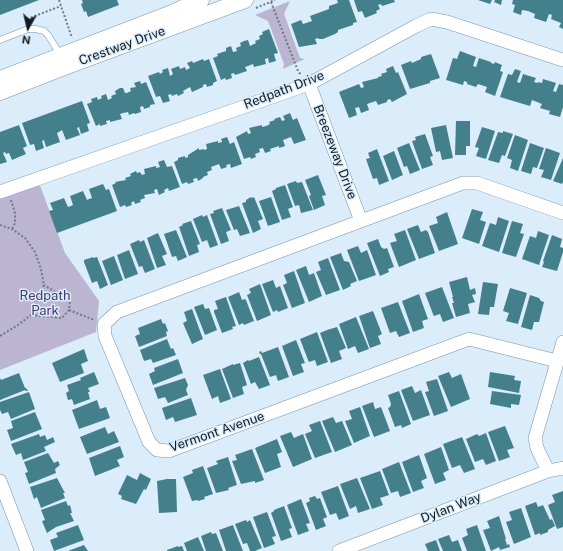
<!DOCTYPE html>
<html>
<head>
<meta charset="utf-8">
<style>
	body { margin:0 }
	#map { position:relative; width:563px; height:551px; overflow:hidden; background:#dbedfa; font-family:"Public Sans",sans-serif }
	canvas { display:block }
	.north { position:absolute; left:8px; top:8px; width:40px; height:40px; -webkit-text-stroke:3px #dbedfa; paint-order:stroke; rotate:188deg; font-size:11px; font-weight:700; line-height:16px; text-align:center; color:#101b23 }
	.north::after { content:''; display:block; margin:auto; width:14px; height:18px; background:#101b23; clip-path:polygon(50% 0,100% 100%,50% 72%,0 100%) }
</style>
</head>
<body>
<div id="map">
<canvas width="563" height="551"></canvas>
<div class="north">N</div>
</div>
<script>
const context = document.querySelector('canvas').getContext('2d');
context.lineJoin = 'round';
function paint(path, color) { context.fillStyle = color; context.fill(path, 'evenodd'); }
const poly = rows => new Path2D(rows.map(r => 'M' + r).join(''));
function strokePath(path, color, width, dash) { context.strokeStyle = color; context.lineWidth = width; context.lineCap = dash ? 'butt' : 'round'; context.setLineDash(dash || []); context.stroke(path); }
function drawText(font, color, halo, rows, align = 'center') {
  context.font = font + ' "Public Sans",sans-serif'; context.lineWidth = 3; context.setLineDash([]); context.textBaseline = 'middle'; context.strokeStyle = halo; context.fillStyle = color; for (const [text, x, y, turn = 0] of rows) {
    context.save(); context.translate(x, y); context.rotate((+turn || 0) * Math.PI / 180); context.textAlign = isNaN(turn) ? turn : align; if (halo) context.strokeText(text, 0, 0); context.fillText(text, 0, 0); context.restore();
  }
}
paint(poly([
	[290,1,284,14,300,58,305,59,283,69,284,64,268,21,255,15],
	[38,180,65,253,99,301,96,332,0,370,0,194]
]), '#bcb5d1');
paint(poly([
	[0,0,39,0,0,15],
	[82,0,117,0,119,5,88,17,86,11,84,12,81,4,83,3],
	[337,0,349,0,357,22,353,23,353,25,338,30,338,32,335,34,323,39,319,39,318,38,315,39,317,44,299,47,291,24,301,20,303,24,312,21,310,16,329,9,329,6,338,3],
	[354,0,394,0,395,2,382,6,381,4,378,5,380,9,376,11,377,13,365,18,362,11,358,12],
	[478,0,492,0,490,4],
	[495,0,502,0,501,5,494,2],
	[513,0,563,0,563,29,559,27,561,23,551,19,552,15,549,14,546,22,534,18,535,14,528,11,522,10,521,15,513,12,515,5,512,4],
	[269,29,278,53,274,54,276,61,269,63,268,58,265,59,266,64,254,67,253,64,248,66,245,67,247,71,235,75,234,73,231,74,232,78,226,80,225,78,221,80,213,58,218,56,217,54,226,51,226,48,231,46,233,52,237,51,236,48,241,46,240,43,244,41,248,40,250,46,256,43,255,41,260,39,259,36,263,34,262,32],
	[460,51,476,57,473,66,476,67,479,58,491,62,491,63,494,64,495,62,502,65,500,71,503,72,495,96,485,92,487,87,478,84,476,87,467,84,467,82,464,81,463,85,446,80,453,58,457,59],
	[431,54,440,78,430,81,430,83,410,89,401,65,411,61,412,63,421,59,421,57],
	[203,59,204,61,209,59,217,81,213,83,213,85,207,87,206,84,203,85,203,87,192,92,190,87,183,91,184,93,178,96,177,94,172,96,171,94,168,95,170,101,163,103,160,96,156,97,148,76,159,72,160,74,163,72,162,70,168,68,170,76,173,74,171,69,179,66,180,69,185,67,186,70,190,68,187,63,192,61,193,63],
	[393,66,396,73,398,72,407,94,392,102,390,99,387,100,387,102,378,105,376,101,367,104,369,110,361,113,359,107,355,108,357,115,349,118,339,92,359,84,361,88,364,87,362,82,378,78,378,77,382,76,381,74,387,72,386,69],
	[515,69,521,71,517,82,520,83,523,74,536,78,534,82,538,83,538,82,542,83,543,79,556,83,553,91,556,92,559,84,563,85,563,107,560,117,549,114,550,111,540,108,542,104,532,100,530,106,500,97,508,74,512,75],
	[140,81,141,84,146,82,155,104,150,105,150,107,144,109,143,106,140,107,141,112,135,114,134,113,129,115,128,112,123,113,120,114,122,119,110,122,110,120,106,121,107,124,100,126,100,124,96,126,87,104,92,102,91,99,97,97,98,100,102,98,101,96,106,94,108,100,112,98,111,96,116,94,115,91,120,88,123,88,125,93,127,93,131,91,130,88,136,87,134,83],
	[82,101,90,123,87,124,89,131,81,134,79,127,77,128,80,135,66,140,62,130,59,132,57,133,60,142,46,147,44,140,42,141,44,148,36,151,34,144,30,145,22,123],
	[290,113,293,120,297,118,306,140,294,144,291,137,283,140,285,146,279,148,279,146,270,149,271,151,265,153,263,148,259,149,260,152,255,154,256,157,251,159,250,157,244,159,236,137,247,131,248,134,251,133,249,128,262,125,262,127,266,126,270,124,269,122,275,120,274,119,280,117,282,121,285,120,283,116],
	[456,121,470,121,470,146,466,146,466,155,455,155],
	[19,125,27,146,23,148,26,154,12,160,9,153,6,154,5,152,3,153,7,162,0,164,0,132],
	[446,125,453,158,442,160,440,151,436,152,431,128],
	[482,127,495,131,486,159,476,156,479,148,475,147],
	[503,131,513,134,505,156,502,155,499,163,488,160,498,132,503,133],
	[425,134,433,156,430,157,433,165,422,169,412,141,416,140,415,137],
	[515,135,528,140,518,171,510,168,512,160,507,158],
	[227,137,230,144,234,142,242,164,231,168,230,164,226,165,227,167,221,169,219,164,211,167,212,170,207,172,208,175,203,177,203,178,198,181,197,178,193,179,194,182,188,184,187,182,182,184,174,162,178,160,178,158,185,156,185,158,188,157,188,155,199,148,199,150,204,149,204,150,207,149,206,144,218,141,218,143,222,142,221,139],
	[409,143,420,170,410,174,407,166,404,167,397,148],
	[530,143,544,148,537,168,533,167,531,174,521,171],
	[546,148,560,153,551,180,541,177,544,170,539,169],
	[377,149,389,181,379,185,377,178,373,179,366,159,370,158,368,153],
	[394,151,403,175,392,180,383,156],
	[563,158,563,182,562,184,553,181],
	[164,160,167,167,172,166,180,187,169,191,168,188,164,190,165,192,159,195,157,189,154,190,155,193,144,195,145,198,140,200,141,202,135,204,134,201,131,203,132,205,126,207,125,205,120,207,112,185,116,183,115,182,126,180,125,178,131,176,130,174,136,171,137,173,140,172,142,175,145,174,144,169,156,166,156,168,160,167,158,162],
	[318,175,326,195,322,196,325,205,314,210,309,196,311,195,305,180],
	[296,181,297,183,302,182,313,210,301,213,299,205,295,206,287,184],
	[103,184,106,190,109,189,117,211,57,233,49,211,53,210,50,203,64,198,68,207,71,206,73,205,70,196,83,191,87,200,89,199,92,198,89,189],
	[285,185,293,207,288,209,291,217,282,220,272,191,276,189,276,188],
	[251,197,252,198,254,197,263,219,258,221,261,229,253,233,242,203,246,202,246,200],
	[271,197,280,222,268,226,259,201],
	[239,206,250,233,240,236,237,229,234,230,226,210],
	[222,208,231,230,226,232,229,241,221,244,210,214,214,213,213,211],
	[472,209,483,212,480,220,486,222,479,244,462,238],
	[447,212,458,244,439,251,429,226,438,223,436,217],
	[202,215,203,217,207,215,218,245,210,248,207,240,202,242,193,219],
	[498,217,509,221,499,252,482,246,490,223,496,225],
	[191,221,200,244,197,245,199,252,189,256,179,227,183,225,182,224],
	[512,221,523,224,520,233,524,234,516,257,502,253],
	[418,225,421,232,426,230,428,232,435,253,419,259,407,229],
	[176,230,187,257,178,261,176,256,172,257,164,234],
	[405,230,416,260,399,267,390,243,397,241,394,234],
	[538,231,549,235,539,265,522,259,530,236,536,238],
	[158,233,167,254,162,256,166,265,157,268,147,238],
	[552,235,562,239,560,247,563,248,563,252,557,271,542,267,544,262,543,261],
	[378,239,381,247,384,249,387,248,394,267,388,269,389,272,380,276,367,243],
	[139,240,140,242,144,240,155,269,145,273,142,266,139,267,130,244],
	[358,246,361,253,367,250,376,275,359,281,347,250],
	[129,250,138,274,125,279,117,255],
	[341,253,344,261,349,262,357,281,350,284,351,286,343,290,330,257],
	[114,256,123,280,111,285,102,261],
	[93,257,93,258,97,257,108,285,100,289,97,281,92,283,84,262,84,260],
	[328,258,340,290,326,295,316,272,321,270,318,262],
	[306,266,309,275,314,273,322,296,309,302,296,270],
	[294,271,305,303,292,308,283,285,287,283,284,275],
	[467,277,470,290,475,288,476,294,472,295,475,302,468,304,470,313,456,317,452,303,454,303,452,297,453,297,449,282],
	[273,280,276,288,280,286,288,308,278,312,277,310,273,312,262,284],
	[483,282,498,284,494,307,490,307,489,315,478,314],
	[260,284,271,315,257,321,247,295,251,293,249,289],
	[442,287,454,318,443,322,440,314,434,316,433,314,425,293],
	[510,288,527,293,518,324,506,321,509,313,503,311],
	[239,292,242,300,245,299,246,300,254,321,244,325,243,323,239,325,228,297],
	[419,294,428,319,422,321,424,328,413,332,402,301],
	[530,295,539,298,541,301,544,302,539,322,534,322,532,330,521,327],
	[226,297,236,326,232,327,233,329,222,333,214,312,214,310,218,309,215,301],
	[398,302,410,333,399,337,396,331,390,333,381,308],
	[203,304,205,309,209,308,217,330,205,335,194,307],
	[192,309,203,339,192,344,183,323,187,321,184,312],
	[373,311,382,334,378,336,381,344,370,348,359,316],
	[356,317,369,349,358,353,355,346,348,349,339,324],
	[161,319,163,324,165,323,168,331,166,332,167,336,139,347,135,336,140,334,138,328],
	[337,327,346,348,339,351,342,359,331,363,320,333,327,330],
	[317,332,328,362,317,366,315,360,309,362,308,360,300,339],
	[167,339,171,349,173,348,176,355,153,363,151,359,144,361,140,350],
	[296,340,305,363,301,364,304,372,293,376,282,346],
	[278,347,289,377,278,381,276,375,270,377,261,354,260,354,259,352,261,351,262,353],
	[84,349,88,361,81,364,84,373,60,382,52,363],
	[259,357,270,385,259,389,255,382,251,384,243,363,248,360,249,361],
	[178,359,183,373,153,385,149,374,155,371,154,368],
	[240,363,247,385,242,387,244,394,233,398,222,369,233,364,233,365],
	[220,369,231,399,220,403,218,396,212,399,203,375],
	[94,372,99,384,88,388,90,392,88,392,90,399,74,405,72,399,68,400,66,393,69,391,67,385,81,380,80,378],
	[449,372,452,378,461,374,470,399,451,407,438,376],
	[490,372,515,376,514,380,521,381,519,393,488,387],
	[19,373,25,388,26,388,28,391,26,391,25,390,0,400,0,378,1,380],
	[185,378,188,385,186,390,188,395,168,403,165,397,158,399,154,388],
	[437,379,448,411,434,416,425,392,429,391,426,382],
	[412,386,415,393,421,390,430,415,413,421,401,390],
	[399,391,411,424,402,428,401,425,395,427,388,408,390,407,391,404,388,395],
	[492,391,521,395,519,405,511,404,511,408,490,404],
	[29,392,35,409,11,419,8,412,2,414,0,410,0,402],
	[191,398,197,415,175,422,173,417,166,420,162,408],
	[97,400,100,409,106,407,110,418,79,429,72,410],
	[373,402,375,409,381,407,390,431,374,437,362,406],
	[360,407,370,436,354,443,345,421,352,419,349,411],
	[35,412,42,429,11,441,7,430,13,428,11,421],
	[333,417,336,423,342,421,352,445,335,452,322,421],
	[320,421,332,452,315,458,305,434,312,431,309,425],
	[505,426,514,448,507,450,510,457,499,461,488,432],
	[105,427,108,434,114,431,119,442,87,454,80,437],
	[291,432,294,438,303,434,312,459,293,467,280,436],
	[486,433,496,461,486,465,483,459,475,462,466,439,477,434,479,436],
	[39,434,40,437,45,435,47,440,53,437,55,442,44,447,46,451,23,460,21,453,16,455,11,444],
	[462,437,475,469,464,473,460,465,452,468,443,444],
	[277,439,282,452,277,454,281,467,265,473,255,448],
	[120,446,124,457,117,460,120,466,95,476,89,458],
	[441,447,449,470,443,473,446,480,435,484,424,454],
	[252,449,264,480,255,483,255,481,241,484,232,461,237,460,235,455],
	[48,453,54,463,58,461,60,465,55,469,56,473,29,484,25,473,28,472,24,462],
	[419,455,427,478,421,481,424,488,413,492,402,462],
	[228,457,237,485,228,488,229,490,216,493,207,468,218,464,216,461],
	[399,462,411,493,400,497,398,491,391,493,382,469],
	[203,466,213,494,204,497,205,499,198,501,197,500,192,501,183,477,193,473,192,470],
	[380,471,389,495,380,498,383,505,372,509,360,478],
	[140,473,151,479,146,490,144,489,136,504,121,499,122,496,118,494,127,475,137,480],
	[57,478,65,493,63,493,65,498,41,508,37,497,34,499,30,487],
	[357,478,370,509,358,513,356,506,350,509,340,484],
	[167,479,176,479,177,512,159,513,157,481],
	[338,486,349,516,339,520,336,513,330,515,321,492],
	[563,491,563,527,557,529,548,505,555,502,552,495],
	[315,496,317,499,320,498,327,517,323,519,326,526,316,530,306,503,310,501,309,498],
	[301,499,310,523,306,524,309,531,298,535,287,505],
	[66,501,68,506,70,505,72,513,70,513,74,521,56,527,47,533,42,521,45,520,41,510],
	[536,502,538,507,543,505,550,520,552,519,555,526,548,530,548,532,540,535,540,533,535,535,525,506],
	[284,506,292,528,289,529,292,537,281,541,271,513,274,511,274,510],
	[521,508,531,537,514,544,506,522,512,520,509,512],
	[267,512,276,536,272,537,275,544,264,548,253,517],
	[499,516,506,539,505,539,507,545,509,544,510,547,500,550,499,547,491,551,483,530,490,528,487,521],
	[246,520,247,522,250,520,262,548,255,551,250,551,247,543,243,544,235,524],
	[78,525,84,540,54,551,50,540,58,537,56,533],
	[233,525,234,528,243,551,226,551,219,530],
	[477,525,486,551,467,551,462,538,468,535,466,529],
	[211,532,212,534,216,533,223,551,206,551,201,536],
	[449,535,452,542,458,540,462,551,443,551,438,539],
	[198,537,204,551,187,551,184,543],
	[436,540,440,551,428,551,425,544],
	[84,545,88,551,68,551],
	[178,546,178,547,182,546,184,551,167,551,167,550]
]), '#43808c');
const service = poly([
	[0,40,28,29,36,29,44,31,48,35,61,56]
]);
const minor = poly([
	[309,84,361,221],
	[0,192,309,84,416,26,431,19,447,22,563,60],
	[557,361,469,339,169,451,157,450,149,442,105,336,104,324,117,312,463,183,477,183,563,213],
	[548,471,537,448,535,438,563,342],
	[0,481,27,551],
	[339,551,548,471,563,468]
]);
const tertiary = poly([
	[0,79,167,15,201,0],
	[0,92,67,66,245,0]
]);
strokePath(service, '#7994a9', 7);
strokePath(minor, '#7994a9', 14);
strokePath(tertiary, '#7994a9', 17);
strokePath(poly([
	[59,0,72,38],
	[271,2,298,71,301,75],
	[256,8,275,0],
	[27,19,61,6],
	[11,200,15,213,15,223,12,229],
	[0,225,12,229,25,238,35,252,41,269,44,285,31,315,18,325,0,336],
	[69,310,94,320],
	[31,315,62,318,69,310,70,301,44,285]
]), '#6d7b85', 2, [2, 2]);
strokePath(service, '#fff', 6);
strokePath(minor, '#fff', 13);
strokePath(tertiary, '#fff', 16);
drawText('13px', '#101b23', '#dbedfa', [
	["Crestway Drive",122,46,-20],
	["Redpath Drive",284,90,-21],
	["Breezeway Drive",335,152,69],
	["Vermont Avenue",217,432,-19],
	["Dylan Way",451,508,-21]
]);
drawText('13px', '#4a3670', '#dbedfa', [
	["Redpath",45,296],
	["Park",45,311]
]);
</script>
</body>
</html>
